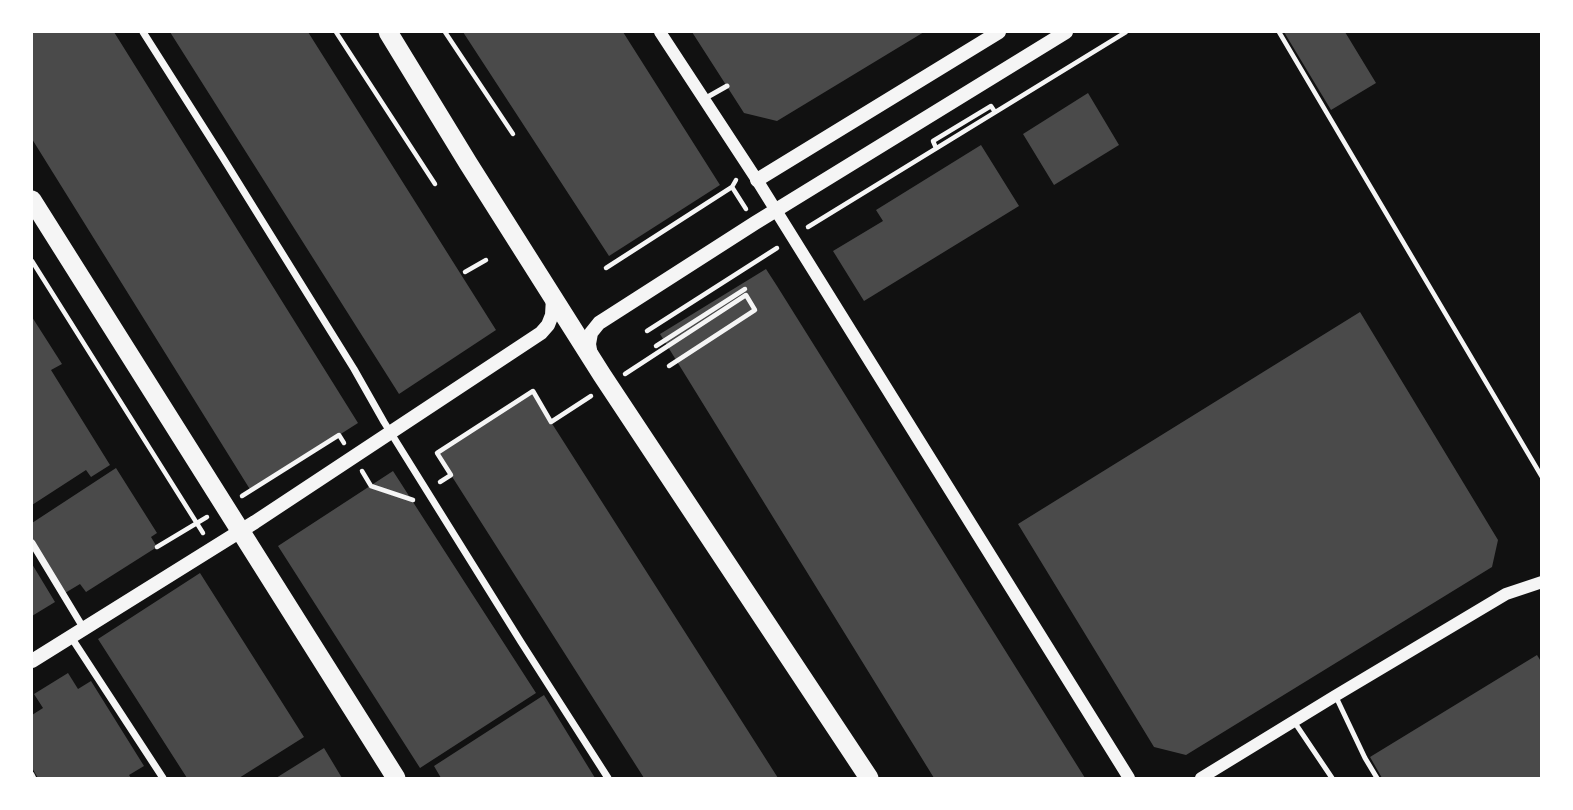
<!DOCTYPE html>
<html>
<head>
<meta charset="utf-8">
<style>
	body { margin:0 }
	#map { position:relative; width:1573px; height:810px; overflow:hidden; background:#111; font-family:Jost,sans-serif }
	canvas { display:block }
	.frame { position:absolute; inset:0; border:33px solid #fff; pointer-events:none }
</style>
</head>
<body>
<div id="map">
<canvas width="1573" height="810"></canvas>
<div class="frame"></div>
</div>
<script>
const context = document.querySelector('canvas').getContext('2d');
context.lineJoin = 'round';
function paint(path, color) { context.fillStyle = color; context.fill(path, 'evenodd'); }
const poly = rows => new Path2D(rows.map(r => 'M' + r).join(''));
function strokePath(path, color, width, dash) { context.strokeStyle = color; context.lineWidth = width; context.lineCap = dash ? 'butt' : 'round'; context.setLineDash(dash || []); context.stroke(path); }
paint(poly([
	[32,32,114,32,358,423,251,491,32,139],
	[170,32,308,32,496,330,399,394],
	[463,32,623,32,720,185,609,256],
	[692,32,924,32,777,121,744,113],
	[1284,32,1345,32,1376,83,1331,110],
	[1088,93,1119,145,1054,185,1023,134],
	[981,145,1019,206,864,301,833,251,883,221,876,210],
	[766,269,777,286,1085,778,934,778,660,334],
	[1360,312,1498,540,1492,567,1186,755,1154,747,1018,524],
	[32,317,62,364,51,370,110,465,91,477,86,470,32,505],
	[533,391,551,422,778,778,644,778,437,453],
	[116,468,157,533,151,537,157,547,86,592,80,584,65,593,32,541,32,523],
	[393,471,536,693,420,768,278,546],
	[32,564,55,602,32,616],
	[200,573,304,737,239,778,187,778,98,639],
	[1537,655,1542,663,1542,778,1382,778,1370,757],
	[68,673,78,689,91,681,144,766,129,775,131,778,38,778,32,768,32,715,43,708,34,694],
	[544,695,595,778,441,778,434,766],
	[324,748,342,778,276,778]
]), '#4a4a4a');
strokePath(poly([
	[336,32,435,184],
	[445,32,513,134],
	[1279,32,1542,477],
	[936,148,933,141,991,106,995,112],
	[732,187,746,209],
	[808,227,1126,32],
	[32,261,203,533],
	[606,268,732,187,736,180],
	[465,272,486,260],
	[647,331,777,248],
	[656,346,745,289],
	[625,374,746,295,755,310,669,366],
	[362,471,371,486,413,500],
	[440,482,451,475,437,453,533,391,551,422,591,396],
	[242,496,339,435,344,443],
	[157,547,207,517],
	[32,774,34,778]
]), '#f5f5f5', 4.5);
strokePath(poly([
	[704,99,727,86],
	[1336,697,1365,758,1377,778],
	[1295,723,1332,778]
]), '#f5f5f5', 5);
strokePath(poly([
	[143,32,223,158,354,369,384,422,521,642,608,778],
	[32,543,84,629],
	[71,637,163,778]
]), '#f5f5f5', 7);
strokePath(poly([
	[660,32,757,180,1129,778],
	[1201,778,1335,696,1506,594,1542,582]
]), '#f5f5f5', 12);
strokePath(poly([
	[757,180,999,32],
	[591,356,589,344,591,333,599,323,755,223,1066,32],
	[32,661,255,522,541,333,548,325,552,315,553,298]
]), '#f5f5f5', 14);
strokePath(poly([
	[388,32,468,163,602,375,869,778],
	[32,200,396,778]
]), '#f5f5f5', 19);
</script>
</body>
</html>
